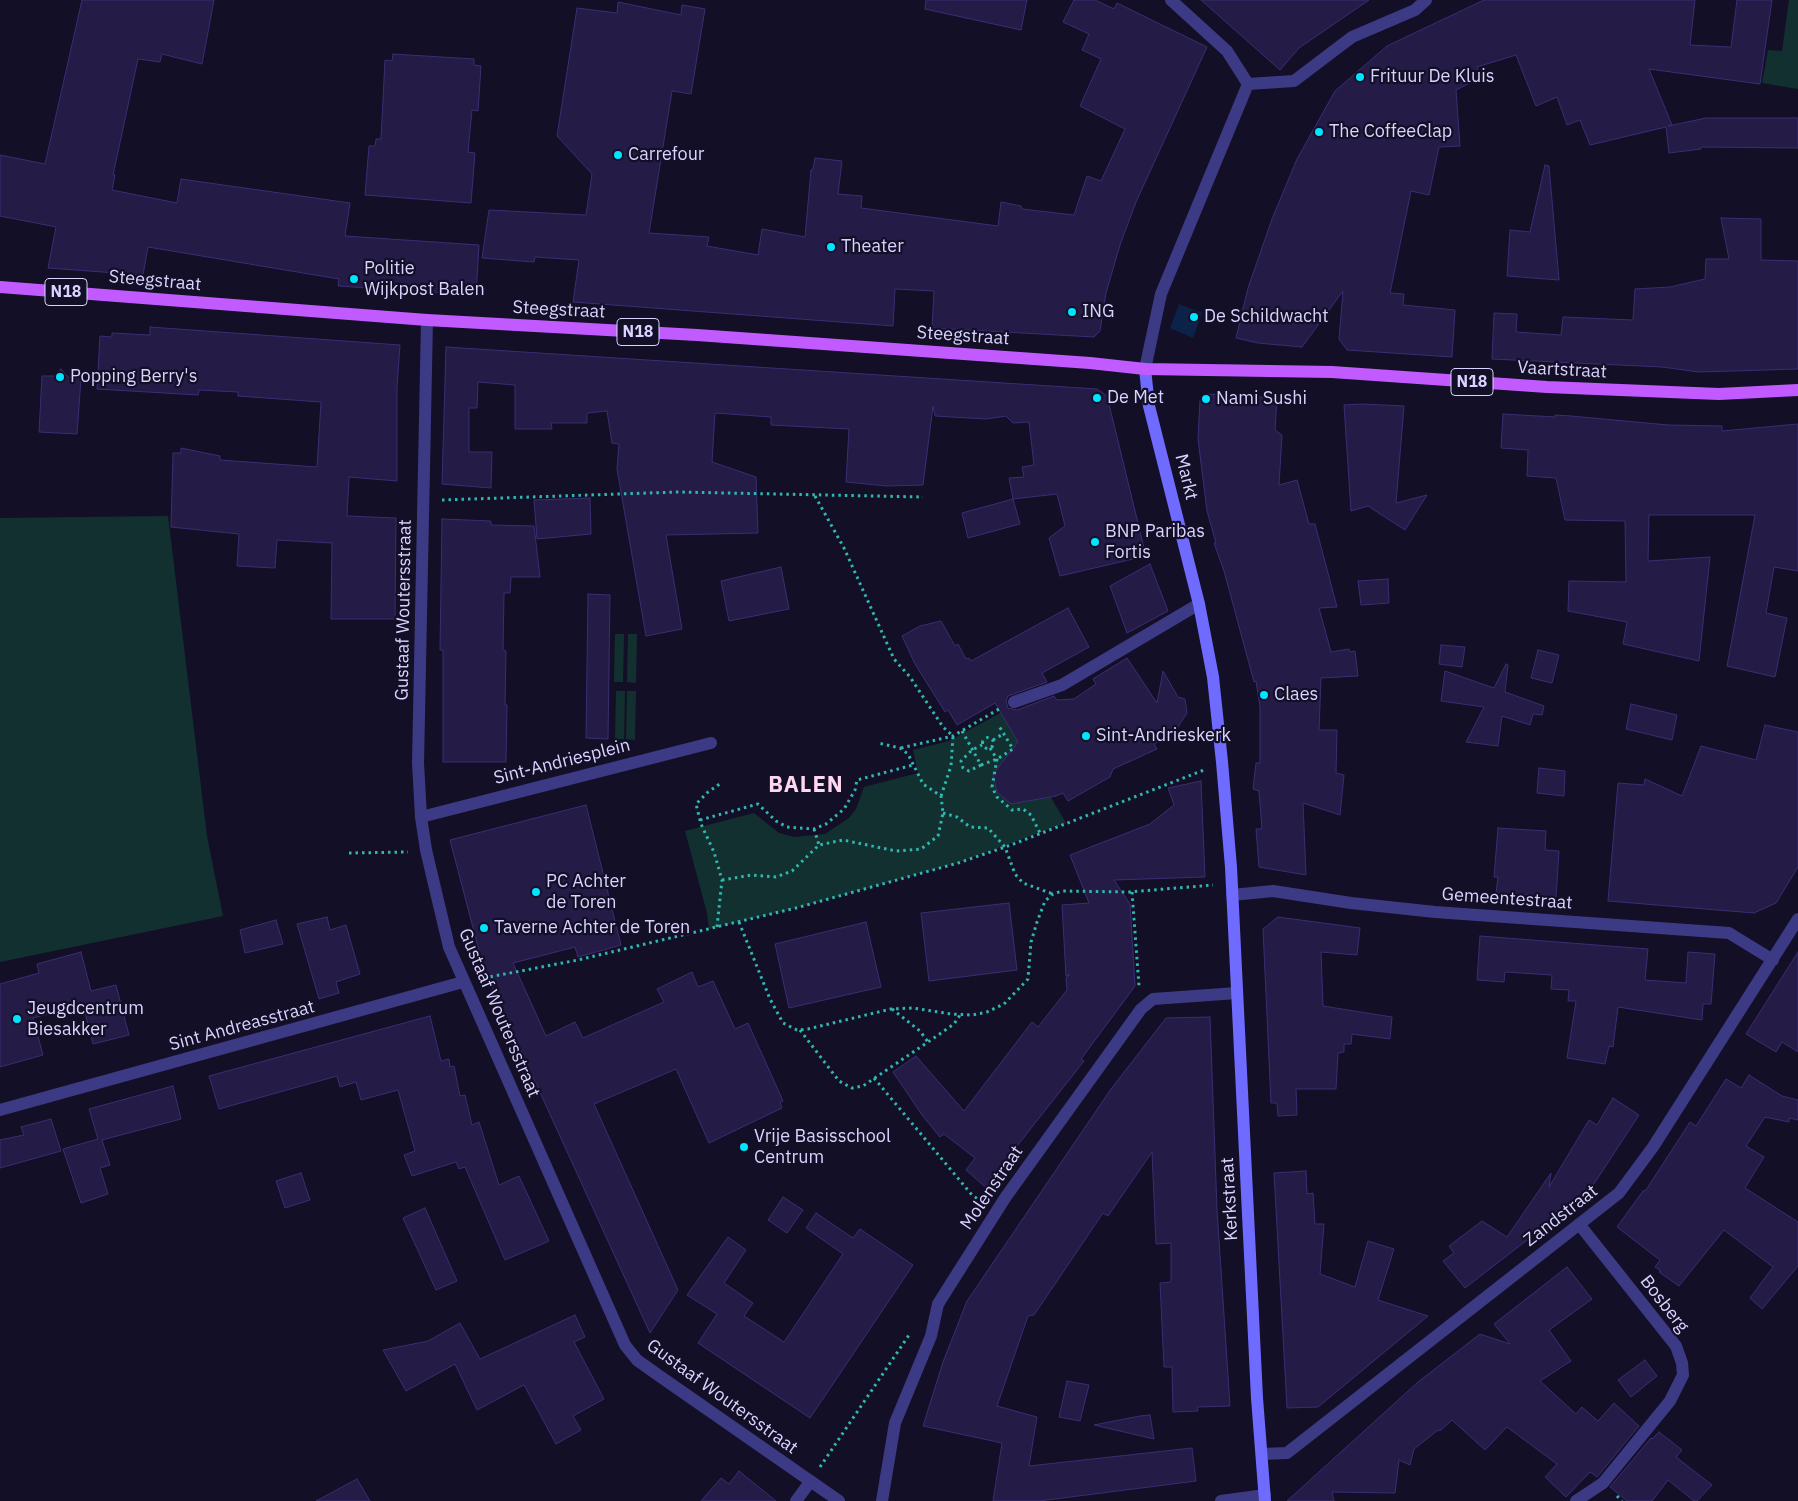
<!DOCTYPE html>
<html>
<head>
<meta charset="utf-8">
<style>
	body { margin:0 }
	canvas { display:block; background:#130f26 }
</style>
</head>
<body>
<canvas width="1798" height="1501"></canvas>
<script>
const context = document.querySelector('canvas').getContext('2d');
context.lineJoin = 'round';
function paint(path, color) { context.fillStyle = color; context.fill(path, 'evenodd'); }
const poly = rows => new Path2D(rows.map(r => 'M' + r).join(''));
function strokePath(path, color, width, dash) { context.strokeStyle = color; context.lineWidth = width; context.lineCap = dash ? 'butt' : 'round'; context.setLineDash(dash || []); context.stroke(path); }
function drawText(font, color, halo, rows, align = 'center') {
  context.font = font + ' "IBM Plex Sans",sans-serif'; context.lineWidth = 4.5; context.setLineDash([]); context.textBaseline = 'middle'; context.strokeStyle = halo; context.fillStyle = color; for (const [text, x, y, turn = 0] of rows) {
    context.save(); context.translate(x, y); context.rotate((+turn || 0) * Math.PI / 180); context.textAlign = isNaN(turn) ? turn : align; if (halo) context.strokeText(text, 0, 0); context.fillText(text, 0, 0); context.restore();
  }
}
paint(poly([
	[1789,0,1798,0,1798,89,1762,83,1768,50,1782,51],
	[168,516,207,836,223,916,0,962,0,518],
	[615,634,624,634,623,682,614,682],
	[628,634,637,634,636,683,627,682],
	[616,691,625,691,624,739,615,739],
	[627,691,636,691,635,740,626,739],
	[1002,712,1026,755,999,780,994,781,995,785,1000,784,1005,793,1002,797,1005,799,1008,796,1019,803,1043,784,1066,823,957,863,796,908,709,929,707,913,685,831,754,813,779,833,794,837,825,834,849,818,856,809,864,787,918,773,913,750,949,741]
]), '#12302f');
paint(poly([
	[1179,304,1202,313,1193,338,1170,328]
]), '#0c2248');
const building = poly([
	[82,0,214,0,202,64,162,54,160,62,138,59,113,175,115,175,112,190,177,203,181,179,350,203,345,236,479,245,476,295,338,286,339,279,148,247,143,275,48,268,56,227,0,216,0,155,45,164,82,0],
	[926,0,1027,0,1021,30,925,9,926,0],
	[1074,0,1095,0,1114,9,1117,3,1207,47,1136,202,1120,245,1106,293,1100,331,1094,337,932,328,934,291,895,289,893,326,573,302,579,260,535,257,534,262,482,258,489,210,586,215,592,174,557,136,577,8,617,13,618,2,681,15,682,5,705,9,691,94,672,91,649,233,709,237,707,246,758,255,762,229,805,237,811,170,813,169,815,158,842,161,838,194,862,196,861,208,998,226,1001,202,1021,206,1022,209,1074,215,1087,176,1101,181,1125,129,1080,106,1101,59,1082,50,1089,34,1063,22,1074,0],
	[1201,0,1369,0,1299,48,1280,70,1201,0],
	[1484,0,1695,0,1690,45,1731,47,1737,0,1772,0,1760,84,1649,69,1672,125,1668,126,1706,118,1798,118,1798,148,1701,147,1701,149,1669,153,1666,127,1590,145,1580,120,1567,125,1557,97,1536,106,1516,55,1477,67,1482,77,1456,90,1460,146,1439,147,1429,195,1411,191,1390,293,1404,294,1403,305,1455,310,1452,357,1347,350,1339,339,1343,291,1302,347,1258,343,1236,338,1248,288,1272,219,1297,159,1335,91,1387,46,1484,0],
	[393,54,474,59,474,65,481,66,478,111,472,110,468,152,475,153,471,203,365,195,369,146,375,146,376,139,381,139,385,60,392,61,393,54],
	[1545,165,1549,166,1559,280,1507,276,1510,230,1530,232,1545,165],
	[1721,218,1761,219,1761,260,1798,261,1798,369,1699,372,1662,367,1492,359,1494,313,1517,314,1516,332,1561,335,1563,317,1633,320,1635,289,1670,287,1705,279,1706,259,1729,259,1721,218],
	[150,327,400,345,397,387,397,481,349,477,347,516,396,518,395,619,331,619,332,543,277,540,275,568,237,566,239,534,171,527,173,453,181,453,181,448,220,456,220,460,317,467,321,402,238,396,238,392,199,390,198,395,97,389,100,336,112,337,112,333,150,335,150,327],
	[446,347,1097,389,1107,396,1146,556,1060,576,1049,538,1065,526,1057,494,1013,499,1020,524,968,538,962,513,1013,499,1009,478,1024,477,1022,467,1034,465,1029,422,1013,423,1006,416,986,419,935,416,933,406,923,485,887,486,846,482,849,429,771,425,771,417,715,413,712,462,756,477,758,533,666,535,682,629,646,636,617,469,619,444,612,443,607,411,587,413,587,423,551,423,552,429,515,429,515,385,478,382,477,408,469,408,469,452,492,452,491,488,442,484,446,347],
	[61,369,68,377,81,378,77,434,39,432,42,376,55,376,61,369],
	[1207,394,1277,398,1275,430,1282,435,1279,485,1297,480,1309,524,1315,524,1337,607,1319,608,1331,652,1349,649,1350,652,1355,651,1358,676,1321,678,1319,730,1337,730,1336,773,1344,775,1340,815,1303,803,1306,875,1259,867,1256,829,1262,829,1259,791,1253,789,1256,763,1260,763,1260,707,1256,681,1254,682,1224,571,1214,543,1216,543,1207,511,1198,439,1200,400,1207,394],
	[1363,404,1404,406,1396,503,1427,495,1405,530,1368,506,1351,511,1344,405,1363,404],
	[1503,414,1555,417,1555,415,1571,416,1668,425,1722,426,1722,431,1798,424,1798,571,1774,567,1766,613,1787,618,1775,677,1727,666,1755,515,1649,515,1648,561,1710,557,1699,661,1623,644,1627,622,1568,611,1569,581,1626,582,1625,521,1565,520,1556,478,1527,476,1528,450,1501,448,1503,414],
	[590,498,591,534,537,539,534,500,590,498],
	[442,519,491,521,491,525,534,526,540,577,511,577,510,593,504,593,503,650,506,651,505,705,507,705,506,762,443,762,443,650,440,650,442,519],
	[1150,564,1168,611,1127,633,1110,586,1150,564],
	[781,567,789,609,729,621,721,581,781,567],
	[1388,579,1389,603,1361,605,1358,581,1388,579],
	[588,594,610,595,608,739,586,738,588,594],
	[1068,608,1089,647,1042,673,1047,682,1008,696,1006,701,1008,708,1017,710,1054,696,1057,700,1074,699,1096,684,1093,679,1127,658,1157,703,1163,671,1178,697,1185,699,1187,713,1176,730,1154,744,1157,749,1113,769,1110,777,1068,801,1063,793,1056,796,1011,804,997,792,993,774,1018,742,995,703,957,725,948,710,945,712,915,664,902,636,920,626,941,621,955,646,958,644,966,659,969,658,971,661,1068,608],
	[1441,645,1465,647,1462,667,1439,664,1441,645],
	[1538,650,1559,655,1552,683,1531,678,1538,650],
	[1506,664,1508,665,1505,692,1544,706,1542,715,1533,714,1530,725,1502,716,1498,746,1466,742,1484,707,1441,701,1445,671,1494,688,1506,664],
	[1631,704,1677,715,1672,740,1626,729,1631,704],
	[1765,725,1798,732,1798,867,1776,903,1754,913,1608,901,1618,783,1644,785,1645,779,1682,796,1701,746,1756,760,1765,725],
	[1539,768,1565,771,1564,796,1537,793,1539,768],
	[1201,781,1205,877,1114,880,1130,904,1135,986,1081,1059,1084,1061,1006,1160,1011,1164,990,1191,966,1170,975,1158,944,1134,940,1137,922,1115,893,1072,916,1056,964,1111,1032,1022,1038,1027,1067,990,1066,978,1070,974,1066,976,1062,905,1089,903,1070,855,1150,824,1174,805,1168,788,1201,781],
	[586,805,621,945,578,957,575,947,513,963,546,1036,575,1022,583,1038,664,1002,657,989,692,972,698,987,713,981,735,1029,748,1023,783,1101,780,1102,782,1108,709,1143,676,1069,594,1104,678,1290,650,1333,484,970,450,840,586,805],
	[1498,828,1546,831,1545,850,1559,851,1556,897,1496,893,1498,877,1494,877,1498,828],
	[1009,903,1017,970,929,981,921,913,1009,903],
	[327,917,330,930,346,925,360,974,336,982,339,993,319,999,297,924,327,917],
	[1278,917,1360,928,1357,955,1321,952,1323,1006,1392,1017,1390,1039,1352,1034,1351,1044,1344,1044,1344,1052,1338,1053,1336,1089,1296,1089,1297,1115,1278,1116,1277,1103,1271,1103,1263,929,1278,917],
	[276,920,283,944,245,953,240,930,276,920],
	[866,922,881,987,789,1008,775,944,866,922],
	[1480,936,1648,949,1645,980,1686,983,1688,952,1715,954,1711,1004,1703,1004,1702,1020,1618,1007,1613,1047,1609,1046,1605,1064,1567,1058,1576,1001,1568,1001,1569,990,1551,989,1552,975,1505,972,1504,982,1477,980,1480,936],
	[81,952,91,991,116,985,129,1035,93,1044,83,1005,33,1018,43,1055,0,1067,0,984,39,973,37,964,81,952],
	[1798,952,1798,1052,1782,1042,1776,1052,1746,1034,1798,952],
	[430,1016,441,1061,449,1059,450,1067,454,1066,460,1096,465,1095,472,1125,479,1122,499,1185,519,1176,549,1241,505,1260,465,1167,459,1169,456,1162,412,1176,404,1155,415,1151,398,1090,361,1100,356,1082,340,1087,337,1076,219,1109,209,1076,430,1016],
	[1210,1017,1217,1210,1230,1406,1197,1407,1198,1411,1173,1412,1172,1367,1164,1367,1160,1283,1171,1282,1171,1243,1156,1244,1152,1152,1108,1216,1103,1213,1034,1315,1028,1316,997,1406,1037,1417,1029,1466,1192,1448,1196,1481,1039,1501,993,1501,1002,1443,923,1426,943,1362,967,1301,1111,1089,1166,1018,1210,1017],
	[1749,1075,1782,1096,1798,1100,1798,1120,1789,1118,1789,1122,1765,1117,1746,1146,1764,1157,1745,1188,1798,1222,1798,1266,1762,1309,1750,1298,1773,1267,1724,1230,1679,1286,1659,1272,1661,1271,1655,1267,1660,1260,1617,1227,1643,1191,1646,1190,1690,1122,1696,1126,1726,1079,1741,1088,1749,1075],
	[173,1086,181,1119,102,1140,110,1165,100,1168,108,1194,81,1203,63,1149,98,1139,89,1109,173,1086],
	[1613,1098,1639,1115,1588,1193,1465,1288,1443,1261,1454,1253,1449,1246,1482,1221,1507,1237,1551,1173,1549,1187,1589,1120,1597,1125,1613,1098],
	[51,1119,61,1151,0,1168,0,1140,24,1135,21,1127,51,1119],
	[1306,1171,1307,1194,1313,1193,1315,1224,1324,1224,1320,1274,1355,1287,1368,1241,1394,1249,1378,1300,1428,1316,1318,1407,1287,1408,1274,1173,1306,1171],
	[301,1173,310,1200,285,1208,276,1181,301,1173],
	[783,1197,803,1210,787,1233,768,1220,783,1197],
	[425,1208,457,1281,436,1290,403,1218,425,1208],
	[816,1213,853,1238,860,1229,913,1265,810,1418,698,1343,717,1314,687,1295,728,1237,746,1250,724,1283,753,1303,744,1316,784,1342,843,1254,806,1228,816,1213],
	[1567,1267,1592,1299,1549,1330,1571,1361,1540,1381,1576,1414,1582,1407,1598,1421,1614,1403,1639,1426,1597,1477,1590,1472,1566,1497,1545,1477,1557,1464,1507,1427,1485,1450,1452,1420,1440,1431,1438,1430,1414,1449,1410,1465,1399,1460,1395,1493,1332,1492,1334,1501,1287,1501,1418,1382,1480,1334,1510,1344,1494,1324,1567,1267],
	[575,1315,585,1337,574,1342,604,1399,573,1416,581,1430,556,1444,524,1385,477,1410,455,1364,406,1391,383,1350,428,1341,460,1323,480,1359,575,1315],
	[1645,1360,1657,1376,1631,1397,1618,1380,1645,1360],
	[1067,1381,1089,1385,1080,1421,1059,1417,1067,1381],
	[1150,1415,1154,1439,1094,1425,1140,1416,1150,1415],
	[1659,1432,1682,1450,1676,1457,1712,1485,1697,1501,1694,1501,1668,1480,1652,1501,1627,1501,1610,1487,1651,1438,1652,1439,1659,1432],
	[739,1471,776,1501,701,1501,721,1478,729,1484,739,1471],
	[357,1479,370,1501,316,1501,357,1479]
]);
paint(building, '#241b47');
strokePath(building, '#3b2d73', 1);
strokePath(poly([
	[815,496,844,548,894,659,910,677,943,727,953,736,951,766,941,796],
	[442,500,678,492,923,497],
	[962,731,981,765,997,759,1013,749,999,726],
	'982.5 743a5.5 5.5 0 1 1 11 0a5.5 5.5 0 1 1-11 0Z',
	[993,740,1003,734],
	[901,748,953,736,999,709],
	[990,748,997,759,992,787,997,797,1012,810,1023,809,1031,815,1040,833],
	[981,765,969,771,963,768,961,761,972,750,982,745],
	[943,813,957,817,970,827,988,828,1005,847,1015,874,1023,883,1053,894],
	[700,820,758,804,776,821,787,827,814,829,826,824,844,809,855,790,857,780,913,765],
	[814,829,819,845],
	[349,853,408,852],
	[722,880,752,875,776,877,792,871,819,845,843,840,896,851,921,849,938,836,943,813,941,796,923,784,908,754,900,748,878,743],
	[1132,892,1139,986],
	[739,922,770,999,783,1023,797,1030,808,1029,891,1009,913,1008,951,1014,972,1015,987,1012,1004,1004,1028,979,1031,942,1037,922,1045,901,1053,894,1062,891,1129,892,1213,885],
	[717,927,722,880,714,852,701,824,696,804,708,792,721,783],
	[484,978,578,960,796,908,958,863,1011,845,1204,770],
	[892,1009,920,1031,928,1042],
	[800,1030,839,1081,852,1088,863,1086,928,1042,954,1024,960,1015],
	[874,1078,972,1195,982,1202],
	[820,1467,909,1335],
	[1617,1496,1622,1501]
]), '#2fb8b0', 3, [2.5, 4]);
strokePath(poly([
	[1014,702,1062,685,1199,604],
	[1576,1501,1603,1483]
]), '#3d3a85', 12);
strokePath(poly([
	[1171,0,1227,51,1248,84],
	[1248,84,1294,81,1352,37,1415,10,1426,0],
	[427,320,418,763,421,817,426,850,449,947,625,1345,637,1360,658,1375,839,1501],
	[1145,369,1161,294,1248,84],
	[421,817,711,743],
	[1232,895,1273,891,1351,903,1435,912,1729,933,1773,960],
	[0,1110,463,982],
	[1579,1224,1676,1346,1682,1363,1683,1375,1670,1401,1603,1483],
	[1262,1454,1287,1453,1619,1193,1653,1147,1798,919],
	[796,1501,810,1482],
	[882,1501,895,1423,931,1336,938,1304,1005,1198,1141,1009,1153,999,1237,993],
	[1221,1501,1265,1495]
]), '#3d3a85', 12);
strokePath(poly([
	[1145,369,1149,406,1199,604,1213,677,1222,762,1231,867,1257,1398,1265,1501]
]), '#6f6bff', 12);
strokePath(poly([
	[0,287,427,320,697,335,1090,363,1145,369,1332,372,1547,387,1719,394,1798,390]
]), '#c25bff', 12);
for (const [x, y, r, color] of [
	[1360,77,5,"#00e5ff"],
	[1319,132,5,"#00e5ff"],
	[618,155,5,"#00e5ff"],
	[831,247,5,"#00e5ff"],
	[354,279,5,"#00e5ff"],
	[1072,312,5,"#00e5ff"],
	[1194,317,5,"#00e5ff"],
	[60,377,5,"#00e5ff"],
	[1097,398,5,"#00e5ff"],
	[1206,399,5,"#00e5ff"],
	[1095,542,5,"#00e5ff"],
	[1264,695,5,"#00e5ff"],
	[1086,736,5,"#00e5ff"],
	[536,892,5,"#00e5ff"],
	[484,928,5,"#00e5ff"],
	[17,1019,5,"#00e5ff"],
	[744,1147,5,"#00e5ff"]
]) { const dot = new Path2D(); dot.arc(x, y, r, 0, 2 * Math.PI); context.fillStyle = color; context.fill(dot); strokePath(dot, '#130f26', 2); }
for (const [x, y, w] of [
	[66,292,42],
	[638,332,42],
	[1472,382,42]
]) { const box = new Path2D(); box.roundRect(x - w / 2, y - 13.5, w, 27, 4); context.fillStyle = '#130f26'; context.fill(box); strokePath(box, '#d9d4ff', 1); }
drawText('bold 16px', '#d9d4ff', null, [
	["N18",66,292],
	["N18",638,332],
	["N18",1472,382]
]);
drawText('18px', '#d9d4ff', '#130f26', [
	["Frituur De Kluis",1370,77],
	["The CoffeeClap",1329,132],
	["Carrefour",628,155],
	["Theater",841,247],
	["Politie",364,269],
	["Wijkpost Balen",364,290],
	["ING",1082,312],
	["De Schildwacht",1204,317],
	["Popping Berry's",70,377],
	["De Met",1107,398],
	["Nami Sushi",1216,399],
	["BNP Paribas",1105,532],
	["Fortis",1105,553],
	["Claes",1274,695],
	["Sint-Andrieskerk",1096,736],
	["PC Achter",546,882],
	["de Toren",546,903],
	["Taverne Achter de Toren",494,928],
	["Jeugdcentrum",27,1009],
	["Biesakker",27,1030],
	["Vrije Basisschool",754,1137],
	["Centrum",754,1158]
], 'left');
drawText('18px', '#d9d4ff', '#130f26', [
	["Steegstraat",155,281,5],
	["Steegstraat",559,310,3],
	["Steegstraat",963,336,4],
	["Vaartstraat",1562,370,3],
	["Markt",1186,477,76],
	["Gustaaf Woutersstraat",404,610,-89],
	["Sint-Andriesplein",562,762,-14],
	["Gemeentestraat",1507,899,4],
	["Gustaaf Woutersstraat",499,1013,67],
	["Sint Andreasstraat",242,1026,-15],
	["Molenstraat",992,1188,-56],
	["Kerkstraat",1230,1199,-93],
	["Zandstraat",1561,1216,-38],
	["Bosberg",1664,1304,52],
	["Gustaaf Woutersstraat",722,1397,36]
]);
context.letterSpacing = '1px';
drawText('bold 22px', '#ffd6f0', '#130f26', [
	["BALEN",806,786]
]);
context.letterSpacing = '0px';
</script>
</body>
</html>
